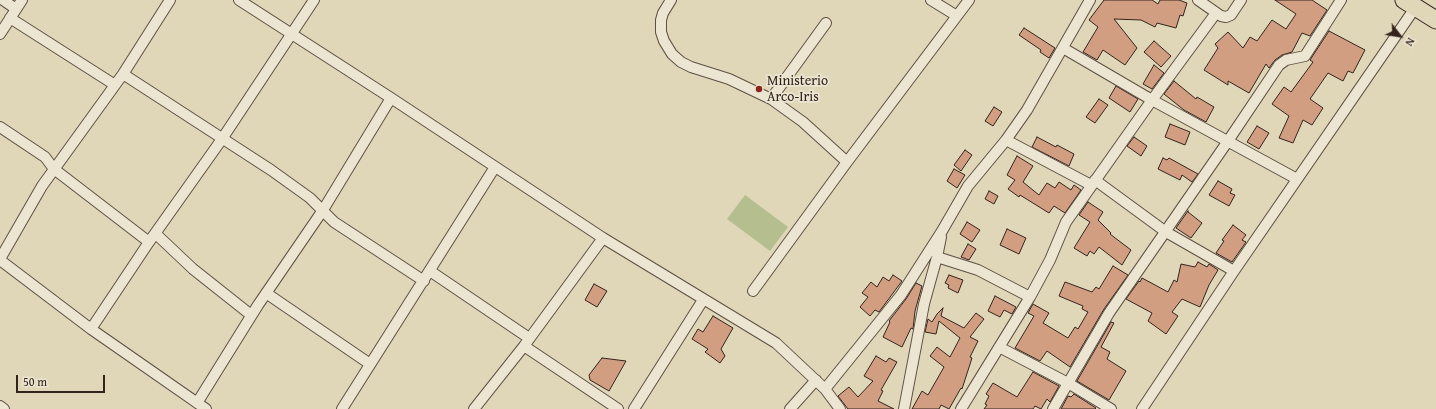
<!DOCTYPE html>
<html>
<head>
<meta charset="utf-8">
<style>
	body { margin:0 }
	#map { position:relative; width:1436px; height:409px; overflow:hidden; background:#e0d7b9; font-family:"Gentium Book Plus",serif }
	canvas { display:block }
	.north { position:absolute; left:1380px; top:16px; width:40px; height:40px; -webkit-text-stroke:3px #ebe5d2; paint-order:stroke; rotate:121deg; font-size:11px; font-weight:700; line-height:16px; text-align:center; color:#33231d }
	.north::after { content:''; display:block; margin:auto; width:14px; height:18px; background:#33231d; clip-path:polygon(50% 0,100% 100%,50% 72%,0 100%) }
	.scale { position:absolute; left:16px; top:375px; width:89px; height:18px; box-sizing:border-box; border:2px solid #33231d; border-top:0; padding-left:5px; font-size:12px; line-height:14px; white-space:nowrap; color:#33231d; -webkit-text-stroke:3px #ebe5d2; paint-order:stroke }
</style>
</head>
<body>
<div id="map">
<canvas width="1436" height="409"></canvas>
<div class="north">N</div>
<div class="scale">50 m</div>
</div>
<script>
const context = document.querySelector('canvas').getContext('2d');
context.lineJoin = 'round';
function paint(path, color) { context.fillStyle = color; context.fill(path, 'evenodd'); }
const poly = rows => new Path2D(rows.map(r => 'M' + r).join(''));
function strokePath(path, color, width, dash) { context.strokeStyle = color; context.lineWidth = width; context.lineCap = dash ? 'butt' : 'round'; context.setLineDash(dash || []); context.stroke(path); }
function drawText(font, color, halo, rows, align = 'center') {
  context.font = font + ' "Gentium Book Plus",serif'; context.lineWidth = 3.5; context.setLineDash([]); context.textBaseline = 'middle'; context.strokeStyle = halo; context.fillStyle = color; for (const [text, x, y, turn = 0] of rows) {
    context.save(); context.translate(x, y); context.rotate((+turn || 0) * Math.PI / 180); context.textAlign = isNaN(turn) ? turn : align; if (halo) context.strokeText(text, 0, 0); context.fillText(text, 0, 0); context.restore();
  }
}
paint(poly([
	[745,195,788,227,770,251,727,219]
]), '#b4be8e');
const building = poly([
	[1104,0,1152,0,1158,4,1160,0,1179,0,1187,3,1183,16,1180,15,1176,28,1157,23,1155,27,1141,20,1114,19,1137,48,1125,65,1103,50,1097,60,1083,52,1098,27,1089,20,1104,0],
	[1275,0,1312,0,1327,10,1310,36,1302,33,1292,52,1282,55,1275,60,1269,68,1266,64,1249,93,1228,81,1228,85,1204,70,1218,48,1215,44,1228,32,1243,48,1250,37,1257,41,1272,20,1286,29,1296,14,1275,0],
	[1024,28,1055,48,1049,58,1040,52,1041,50,1019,35,1024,28],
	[1329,31,1365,50,1353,73,1348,71,1343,81,1328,73,1310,99,1323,108,1312,125,1303,120,1293,143,1279,138,1289,116,1272,104,1284,87,1291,92,1313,62,1310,60,1329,31],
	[1154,41,1171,56,1161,67,1144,52,1154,41],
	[1154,65,1164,73,1152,89,1143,84,1154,65],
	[1174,81,1196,99,1197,97,1214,107,1206,122,1184,110,1164,94,1174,81],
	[1116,86,1138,99,1130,112,1109,98,1116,86],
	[1099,99,1108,105,1095,123,1086,117,1099,99],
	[994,107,1002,112,993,126,985,121,994,107],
	[1170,124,1190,132,1185,145,1165,137,1170,124],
	[1257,126,1269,133,1259,149,1247,142,1257,126],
	[1037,137,1056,147,1057,145,1074,154,1069,166,1032,147,1037,137],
	[1134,137,1147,146,1141,156,1127,146,1134,137],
	[965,150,972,155,961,171,954,165,965,150],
	[1017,156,1033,166,1023,182,1039,195,1047,183,1055,188,1059,182,1071,190,1074,185,1081,190,1065,213,1054,206,1049,213,1020,195,1019,197,1008,189,1015,180,1007,175,1017,156],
	[1163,158,1167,160,1169,158,1198,174,1192,182,1182,175,1180,180,1158,169,1163,158],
	[954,169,965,175,957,188,947,181,954,169],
	[1218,181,1232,189,1230,193,1235,195,1229,206,1209,195,1218,181],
	[989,191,998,196,994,204,985,199,989,191],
	[1088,202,1103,212,1098,220,1111,233,1110,234,1131,250,1122,265,1099,247,1094,254,1090,251,1087,256,1074,248,1090,222,1079,215,1088,202],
	[1188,211,1188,212,1202,223,1191,238,1176,228,1188,211],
	[967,222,980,230,972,242,960,234,967,222],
	[1233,225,1246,235,1242,240,1246,242,1232,262,1216,253,1224,241,1222,240,1233,225],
	[1007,229,1026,238,1019,254,1000,245,1007,229],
	[968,244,976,249,969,260,961,257,968,244],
	[1198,262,1207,267,1209,264,1218,270,1209,285,1200,307,1182,299,1172,312,1178,316,1166,334,1148,321,1152,313,1126,299,1139,281,1140,282,1142,278,1168,292,1174,280,1177,282,1181,264,1195,267,1198,262],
	[1113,266,1128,275,1104,309,1070,367,1047,351,1040,361,1015,348,1034,316,1028,313,1033,304,1049,313,1043,323,1068,338,1075,327,1078,329,1088,312,1082,309,1083,306,1059,296,1065,282,1092,292,1096,287,1099,289,1113,266],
	[893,275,902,281,879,312,875,310,870,316,860,307,868,297,862,293,871,282,877,287,883,277,889,281,893,275],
	[949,275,963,280,958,293,948,288,949,285,945,283,949,275],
	[916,283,922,286,915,311,913,329,911,328,902,347,883,337,890,322,889,321,906,299,916,283],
	[594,284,607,291,597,307,585,300,594,284],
	[995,296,1016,307,1012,314,1004,310,1000,317,988,311,995,296],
	[943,308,941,316,964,328,976,313,984,319,970,337,978,341,970,357,972,358,962,389,961,388,949,409,941,405,939,409,912,409,922,391,928,395,944,367,930,356,937,347,950,357,960,338,939,321,936,334,925,332,928,319,932,322,937,314,943,308],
	[713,316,733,328,721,349,725,356,720,363,705,352,708,349,692,339,698,329,703,332,713,316],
	[1111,322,1114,323,1101,347,1110,352,1107,359,1126,371,1109,400,1077,381,1111,322],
	[876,356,886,362,889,358,897,362,881,390,883,391,878,401,894,409,848,409,838,396,849,387,858,397,873,381,864,376,876,356],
	[602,358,626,361,609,391,590,380,589,375,602,358],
	[1033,372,1059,386,1050,402,1047,399,1041,409,1035,406,1033,409,984,409,987,405,985,404,989,396,986,394,993,383,1017,397,1033,372],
	[1074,394,1096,408,1095,409,1061,409,1068,396,1071,397,1074,394]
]);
paint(building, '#d29e82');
strokePath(building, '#33231d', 1);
const minor = poly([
	[3,0,16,9],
	[239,0,391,98,603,238,776,343,825,389,840,409],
	[671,0,663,13,661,20,661,32,664,41,672,54,681,62,691,67,729,79,771,99,803,122,847,162],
	[931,0,957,16],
	[1198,0,1221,16,1226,17,1231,15,1241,0],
	[10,18,115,85],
	[0,34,22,0],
	[1063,48,1152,100,1297,179],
	[123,74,271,170,310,198,334,222,424,281],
	[771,99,826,23],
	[0,127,45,157,54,169,149,242],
	[1006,140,1091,185],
	[1095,180,1166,232,1234,271],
	[156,234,193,269,251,315],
	[937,257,978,270,1030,297],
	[0,259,42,186,123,74,170,0],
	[0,260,91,329,206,409],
	[430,271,529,338],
	[753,291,847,162,969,0],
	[266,293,370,364],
	[91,329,149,242,222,139,314,0],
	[524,346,618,409],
	[999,347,1068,383,1111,409],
	[825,389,901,295,942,231,968,186,1006,140,1027,110,1090,0],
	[197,403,258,305,323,210,391,98],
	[0,406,4,409],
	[342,409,495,167],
	[474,409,524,346,603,238],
	[634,409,703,300],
	[790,409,816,380],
	[904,409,924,304,937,257,941,237],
	[961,409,1030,297,1050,260,1066,222,1152,100,1216,13],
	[1053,409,1109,313,1228,141,1279,65,1286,60,1305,56,1341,0],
	[1142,409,1234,271,1415,8]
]);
const trunk = poly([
	[1404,0,1436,20]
]);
strokePath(minor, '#5e5044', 12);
strokePath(trunk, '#33231d', 19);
strokePath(minor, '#ebe5d2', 10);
strokePath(trunk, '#e0d7b9', 17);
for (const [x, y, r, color] of [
	[759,89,4,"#8f2418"]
]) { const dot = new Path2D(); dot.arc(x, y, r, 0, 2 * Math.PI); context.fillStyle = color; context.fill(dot); strokePath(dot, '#ebe5d2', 1.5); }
drawText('14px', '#33231d', '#ebe5d2', [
	["Ministerio",767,81],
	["Arco-Iris",767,97]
], 'left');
</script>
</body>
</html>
